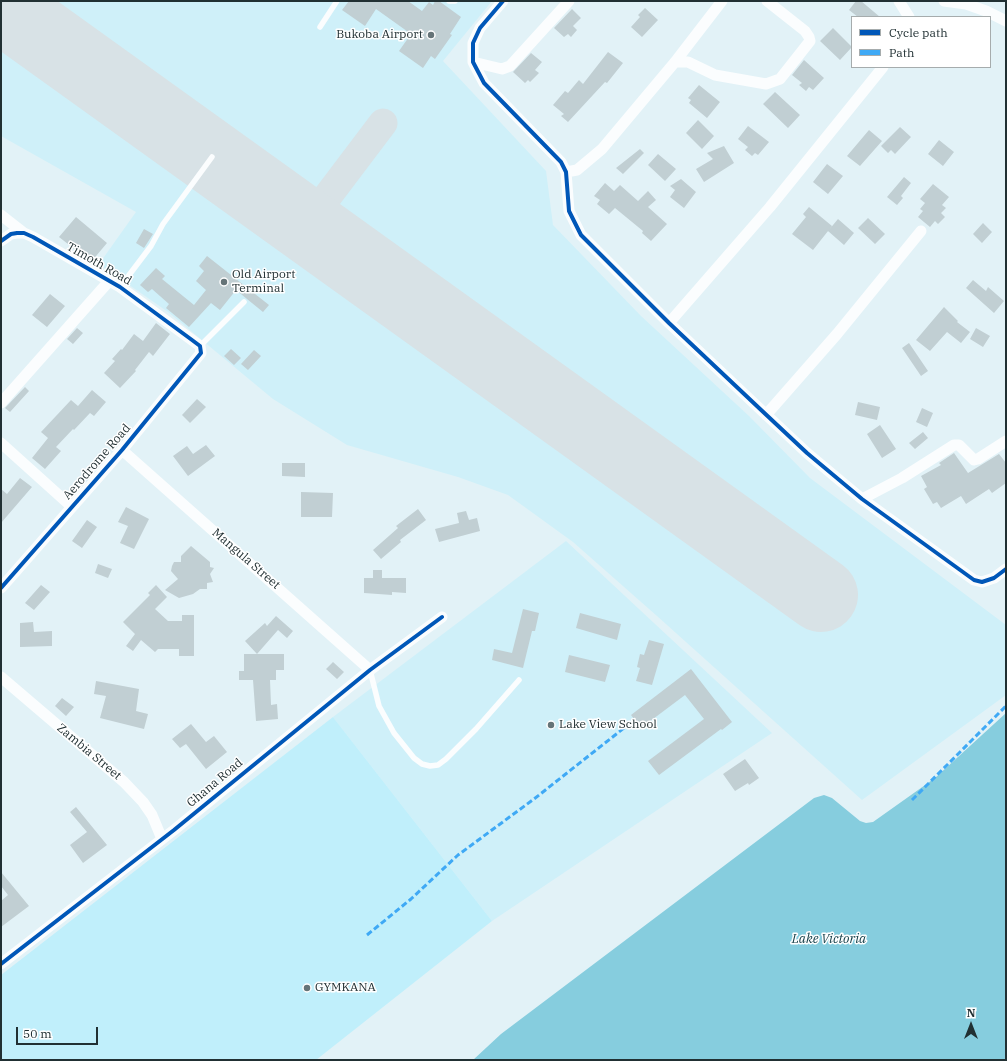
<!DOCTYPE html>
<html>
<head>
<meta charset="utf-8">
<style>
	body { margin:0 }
	#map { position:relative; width:1007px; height:1061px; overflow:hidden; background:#e2f2f7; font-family:"IBM Plex Serif",serif }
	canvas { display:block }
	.frame { position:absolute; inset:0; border:2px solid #213033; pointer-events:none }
	.legend { position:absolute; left:851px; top:16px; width:140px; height:52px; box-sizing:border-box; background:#fff; border:1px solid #a6acad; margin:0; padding:5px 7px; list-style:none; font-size:12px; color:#213033 }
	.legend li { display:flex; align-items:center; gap:8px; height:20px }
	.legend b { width:20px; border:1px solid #a6acad }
	.north { position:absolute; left:951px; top:1005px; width:40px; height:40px; -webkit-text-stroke:3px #fff; paint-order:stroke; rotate:0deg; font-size:11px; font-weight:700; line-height:16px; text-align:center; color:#213033 }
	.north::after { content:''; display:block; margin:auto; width:14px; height:18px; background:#213033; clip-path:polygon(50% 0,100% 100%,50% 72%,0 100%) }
	.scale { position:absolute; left:16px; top:1027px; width:82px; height:18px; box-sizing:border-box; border:2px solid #213033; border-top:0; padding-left:5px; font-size:12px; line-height:14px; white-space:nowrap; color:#213033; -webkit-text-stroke:3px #fff; paint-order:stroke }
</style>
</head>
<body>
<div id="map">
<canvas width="1007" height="1061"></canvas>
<div class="frame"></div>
<ul class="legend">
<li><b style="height:5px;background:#0057b8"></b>Cycle path</li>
<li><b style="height:5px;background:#3fa9f5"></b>Path</li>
</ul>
<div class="north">N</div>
<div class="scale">50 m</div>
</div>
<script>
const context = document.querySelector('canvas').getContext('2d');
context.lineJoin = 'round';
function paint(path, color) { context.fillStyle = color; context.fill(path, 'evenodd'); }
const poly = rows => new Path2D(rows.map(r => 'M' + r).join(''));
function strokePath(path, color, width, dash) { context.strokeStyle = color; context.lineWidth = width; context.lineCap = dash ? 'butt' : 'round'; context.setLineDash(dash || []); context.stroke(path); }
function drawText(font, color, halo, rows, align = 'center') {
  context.font = font + ' "IBM Plex Serif",serif'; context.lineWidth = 3; context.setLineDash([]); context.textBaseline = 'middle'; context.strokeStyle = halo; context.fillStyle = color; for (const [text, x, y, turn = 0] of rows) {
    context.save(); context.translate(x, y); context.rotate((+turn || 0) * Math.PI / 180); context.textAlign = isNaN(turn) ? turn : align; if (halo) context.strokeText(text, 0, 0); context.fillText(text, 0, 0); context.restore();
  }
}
paint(poly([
	[1,1,492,1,443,61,546,171,553,225,641,316,749,416,810,478,1006,625,1006,695,862,800,657,616,573,542,508,495,458,477,347,445,273,399,168,312,99,264,136,212,1,136],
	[566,541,772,733,492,921,333,717]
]), '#cff0f9');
paint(poly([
	[333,717,492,921,316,1060,1,1060,1,975]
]), '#c0effb');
paint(poly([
	[1006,713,1006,1060,473,1060,501,1034,814,798,824,795,832,798,860,821,866,823,873,822,935,778]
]), '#86cdde');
strokePath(poly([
	[318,209,383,123]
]), '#d8e2e6', 29);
strokePath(poly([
	[1,6,821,595]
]), '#d8e2e6', 74);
paint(poly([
	[349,1,408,1,422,11,429,2,433,5,435,1,439,1,461,17,450,34,452,35,435,59,431,56,423,68,399,51,411,34,376,9,365,26,342,10],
	[856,1,861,1,880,17,858,17,849,10],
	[645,8,658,20,642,37,631,27,640,17,638,15],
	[572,9,581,18,573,26,577,30,571,37,568,34,564,37,554,28],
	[833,28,852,47,840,60,820,41],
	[608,52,623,63,607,83,605,82,568,122,561,116,564,114,553,105,565,91,568,93,579,80,583,84],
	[531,53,542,62,535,70,539,73,530,82,528,80,525,83,513,72],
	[804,60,824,78,813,90,809,87,806,91,799,85,802,83,792,75],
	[699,85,720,102,707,118,689,103,691,100,688,98],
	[775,92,800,115,788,128,763,104],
	[698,120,714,136,702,149,686,133],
	[748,126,769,142,758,155,755,153,752,156,745,150,748,147,738,139],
	[900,127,911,137,895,154,891,150,888,153,881,146],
	[869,130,882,141,860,166,847,156],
	[939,140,954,152,943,166,928,154],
	[724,146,734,163,704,182,696,169,713,159,707,153],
	[640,149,644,153,623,174,616,168],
	[658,154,676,169,665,181,648,165],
	[827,164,843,176,828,194,813,182],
	[904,177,911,183,901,196,903,198,897,205,887,197],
	[681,179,696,192,684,208,670,197,675,190,670,186],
	[605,183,614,191,620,185,638,201,648,191,656,200,648,207,667,224,651,241,642,233,643,231,615,208,609,214,597,204,600,200,594,196],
	[933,184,949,197,942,205,946,208,941,213,945,217,938,224,935,221,930,227,918,217,923,211,920,209,925,203,920,199],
	[809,207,832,226,813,250,792,234,806,217,803,214],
	[76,217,107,243,91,262,59,237],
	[868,218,885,234,875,244,858,228],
	[838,219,854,233,844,245,828,231],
	[983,223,992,232,982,243,973,234],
	[144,229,153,234,144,248,136,243],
	[207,256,269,305,263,312,236,290,220,310,211,303,189,327,166,308,169,304,152,289,148,292,140,285,156,268,165,276,162,279,194,305,206,290,196,281,204,271,199,266],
	[973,280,986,291,988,287,1004,301,994,313,966,288],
	[50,294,65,306,47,327,32,315],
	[944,307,958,321,957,322,970,332,961,343,947,332,930,351,916,340],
	[156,323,170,334,153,356,149,352,135,370,136,371,120,388,104,373,115,361,112,359,121,349,122,350,134,334,143,341],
	[77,328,83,333,73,344,67,339],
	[976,328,990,336,983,347,970,339],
	[909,343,928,371,921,376,902,348],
	[231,349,241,358,234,365,224,356],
	[254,350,261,356,248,370,241,364],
	[25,387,29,391,10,412,5,408],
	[92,390,106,402,94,416,90,413,74,430,73,429,56,447,61,451,45,469,32,458,48,438,41,432,71,400,78,406],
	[197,399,206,407,190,423,182,415],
	[858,402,880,407,877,420,855,415],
	[922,408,933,413,927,427,916,422],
	[880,425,896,449,882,458,867,434],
	[923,432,928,438,915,449,909,443],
	[206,445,215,456,188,476,173,456,187,446,193,454],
	[954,453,968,473,999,454,1006,463,1006,483,992,493,989,489,966,504,961,496,941,508,937,502,933,504,924,489,927,487,921,476,941,465,939,463],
	[282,463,305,463,305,477,282,476],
	[20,478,32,487,1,523,1,489,7,494],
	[301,492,333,493,332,517,301,517],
	[126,507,149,519,134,549,120,543,128,526,118,522],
	[418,509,426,520,400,540,401,542,381,559,373,550,398,528,396,526],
	[466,511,469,520,477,518,480,531,439,542,435,529,459,523,457,513],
	[87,520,97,527,82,548,72,541],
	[191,546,210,562,210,567,214,568,210,574,213,582,207,583,207,589,200,589,193,594,179,598,165,590,178,579,171,571,172,566,174,562,181,562,181,556],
	[98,564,112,569,108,578,95,573],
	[373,570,382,570,382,578,406,578,406,593,392,592,392,595,364,593,364,578,373,578],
	[41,585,50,592,34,610,25,603],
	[156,585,167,597,155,609,168,621,182,621,182,615,194,615,194,656,179,656,179,649,158,649,155,652,141,640,133,651,126,646,135,634,123,622,150,595,148,593],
	[523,609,539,613,535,631,532,631,523,668,492,660,494,649,512,653],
	[580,613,621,624,617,640,576,628],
	[276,616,293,631,287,638,278,630,257,654,245,641,265,623,267,626],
	[33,622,34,632,52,631,52,646,20,647,20,623],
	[649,640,664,644,652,685,636,681,640,668,637,667,640,654,644,655],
	[244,654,284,654,284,670,276,670,276,680,270,680,271,705,277,704,278,719,256,721,253,680,239,680,239,671,244,671],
	[569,655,610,665,605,682,565,672],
	[333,662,344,672,337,679,326,669],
	[691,669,732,722,722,730,721,729,659,775,648,761,704,719,685,695,641,728,631,715],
	[96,681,139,689,136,711,148,714,144,729,100,718,106,696,94,694],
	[62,698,74,707,66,716,55,706],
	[191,724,206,742,214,736,227,752,206,769,186,744,180,748,172,739],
	[745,759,759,778,749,785,748,783,735,791,723,774],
	[76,807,107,845,83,863,70,845,87,832,70,812],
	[1,872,29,906,1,927,1,901,8,895,1,886]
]), '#c1cfd3');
strokePath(poly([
	[449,1,455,1],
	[320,27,337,1],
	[120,287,151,246,163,224,212,157],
	[200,346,244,302],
	[370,670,379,706,394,733,414,758,422,764,430,766,438,765,446,759,476,729,519,680]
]), '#fbfdfe', 5.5);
strokePath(poly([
	[503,1,480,28,473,43,473,62,484,83,561,162,566,172,569,211,581,235,669,323,759,408,807,453,862,499,974,580,982,582,994,578,1006,569],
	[899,1,909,17],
	[944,1,966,4,986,11,1006,21],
	[473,62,502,69,510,66,569,1],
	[675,62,688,62,715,75,766,84,780,79,810,41,809,37,805,31,767,1],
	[566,172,577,170,602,149,675,62,722,1],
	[1,215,24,233],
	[1,241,11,234,17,233,24,233,33,237,120,287,192,340,200,346,201,353,122,450,1,588],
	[669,323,770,207,883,67],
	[1,403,110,280],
	[766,415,837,334,921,231],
	[1,443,72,507],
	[122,450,370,670],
	[862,499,902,478,954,445,959,445,974,460,978,459,1006,441],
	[1,677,124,782,143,802,152,815,162,839],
	[1,964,174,830,370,670,442,617]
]), '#fbfdfe', 11);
strokePath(poly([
	[912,800,1006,706],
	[367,935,411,899,458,855,534,799,624,728]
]), '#3fa9f5', 3, [6, 3]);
strokePath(poly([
	[503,1,480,28,473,43,473,62,484,83,561,162,566,172,569,211,581,235,669,323,759,408,807,453,862,499,974,580,982,582,994,578,1006,569],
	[1,241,11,234,17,233,24,233,33,237,120,287,192,340,200,346,201,353,122,450,1,588],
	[1,964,174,830,370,670,442,617]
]), '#0057b8', 4);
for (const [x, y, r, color] of [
	[431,35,4,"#657478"],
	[224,282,4,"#657478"],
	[551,725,4,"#657478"],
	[307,988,4,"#657478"]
]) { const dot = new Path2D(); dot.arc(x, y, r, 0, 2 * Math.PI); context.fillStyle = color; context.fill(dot); strokePath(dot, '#fff', 1.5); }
drawText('12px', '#213033', '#fff', [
	["Bukoba Airport",423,35,"right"],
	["Old Airport",232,275],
	["Terminal",232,289],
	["Lake View School",559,725],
	["GYMKANA",315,988]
], 'left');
drawText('12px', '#213033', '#fff', [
	["Timoth Road",99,264,30],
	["Aerodrome Road",97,462,-49],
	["Mangula Street",246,559,41],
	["Zambia Street",89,752,40],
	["Ghana Road",215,783,-40]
]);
drawText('italic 13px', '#16414a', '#fff', [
	["Lake Victoria",829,939]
]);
</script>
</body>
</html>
